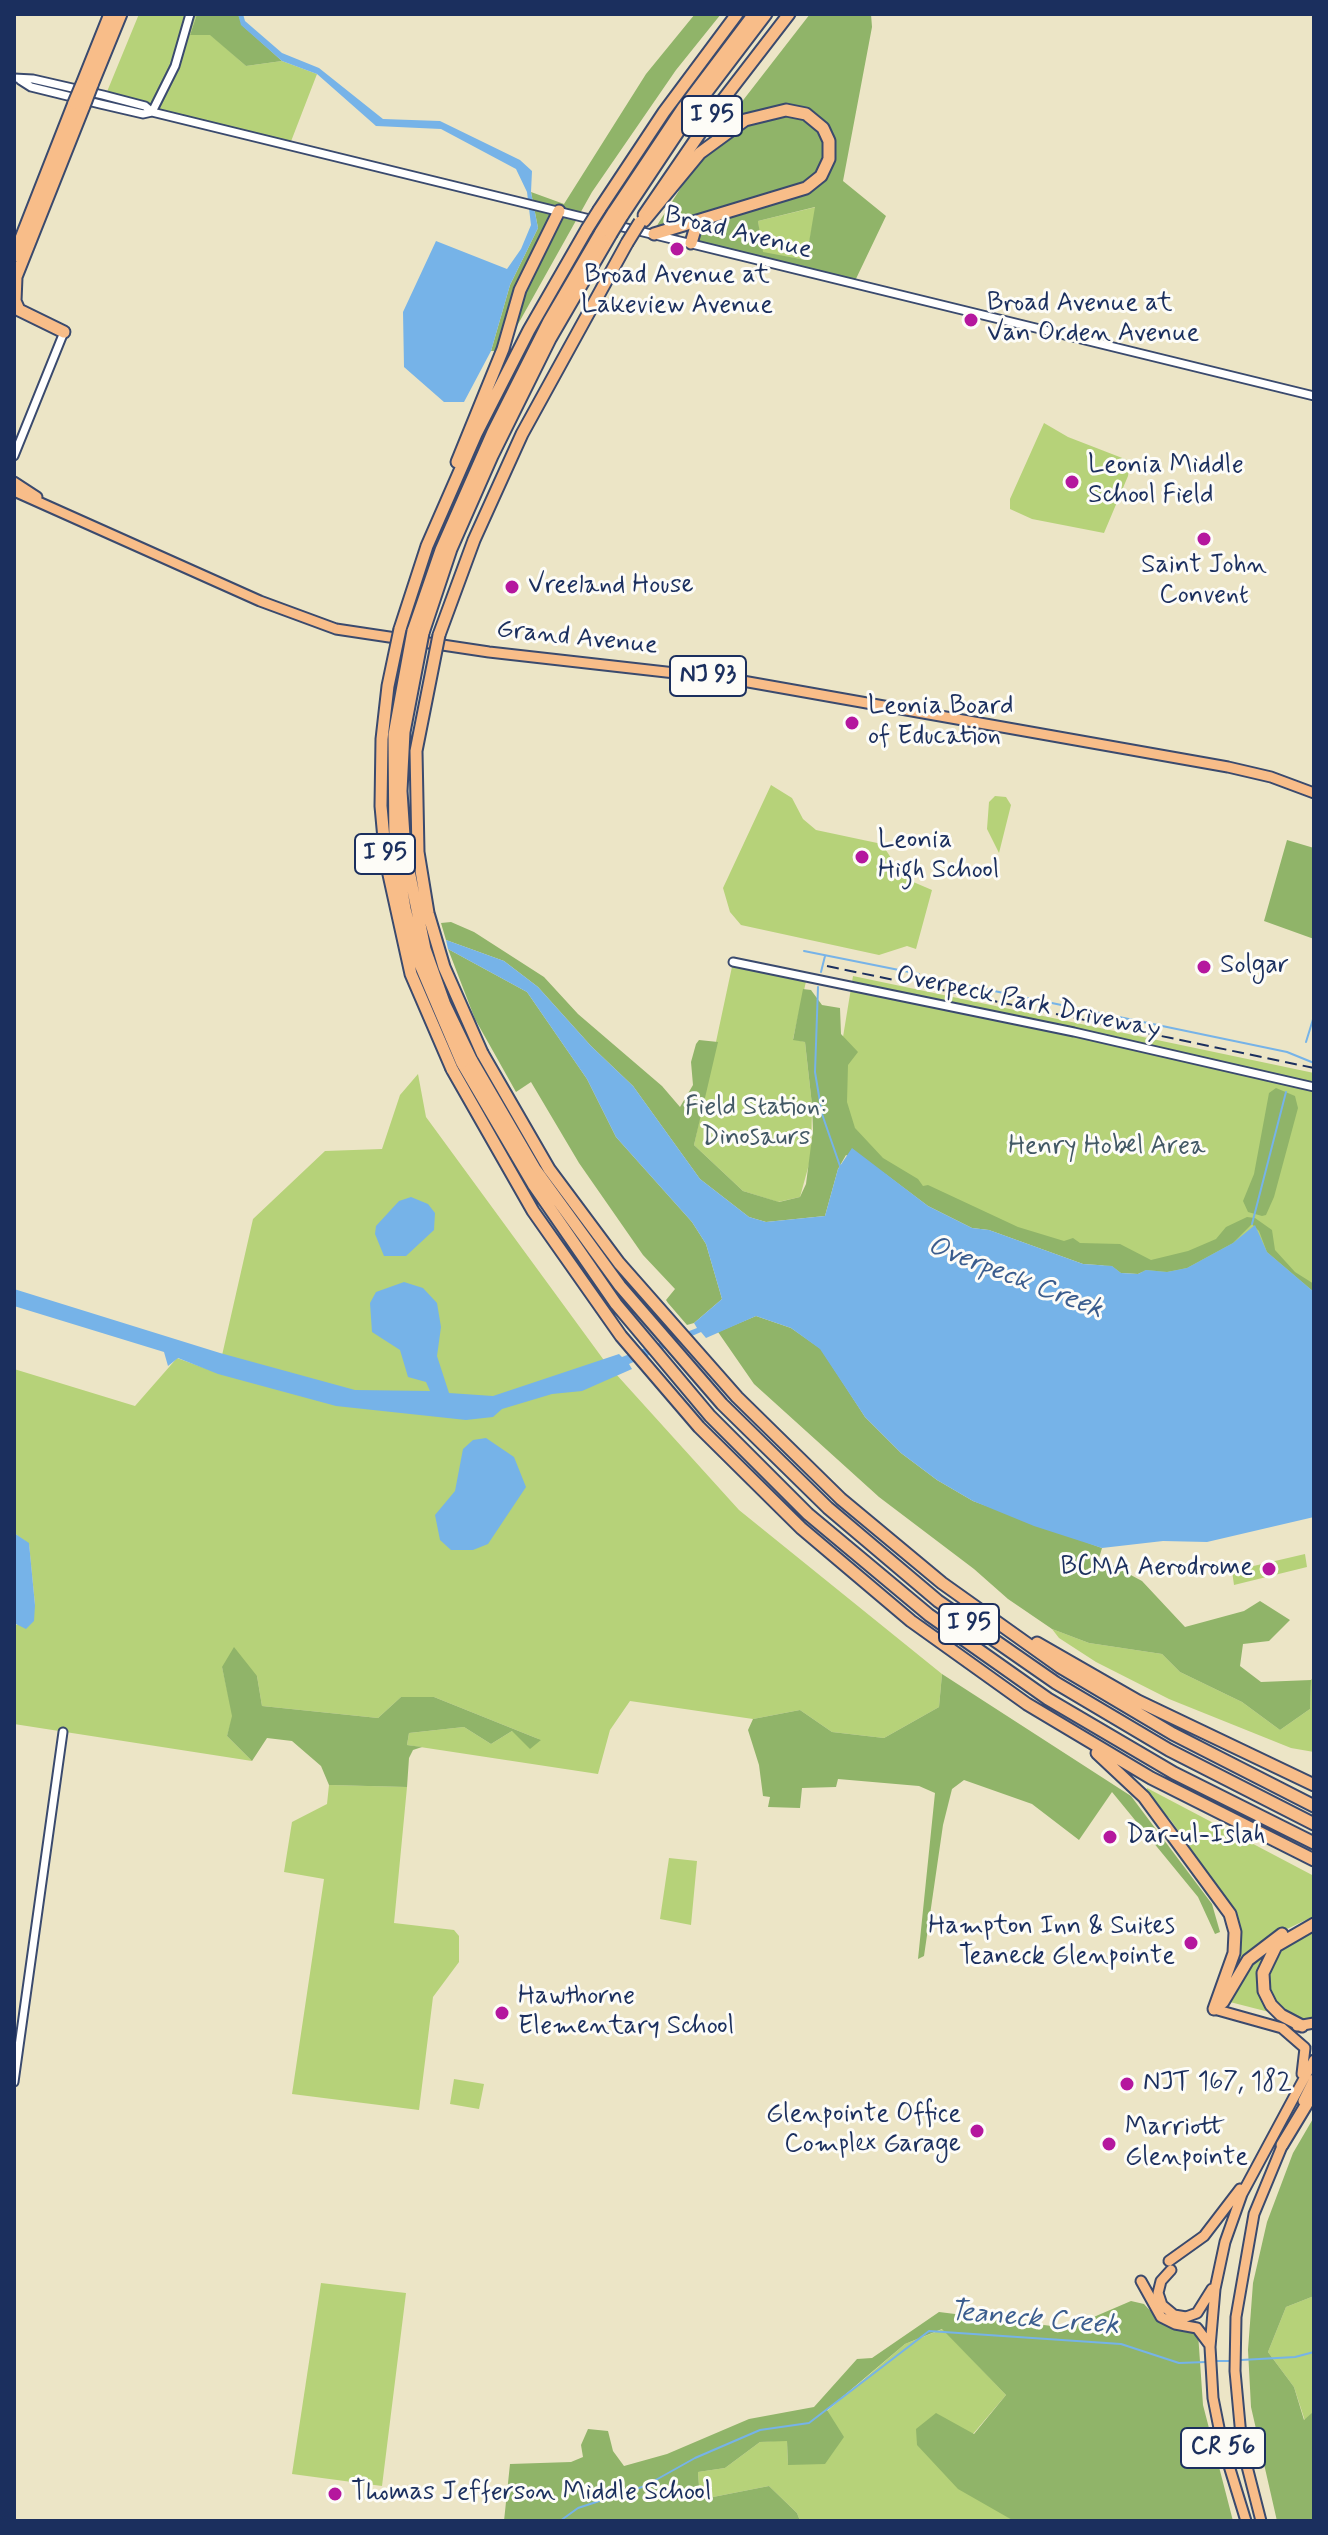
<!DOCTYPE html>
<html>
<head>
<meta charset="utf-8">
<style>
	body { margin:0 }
	#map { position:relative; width:1328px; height:2535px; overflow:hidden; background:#ece5c6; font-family:Mynerve,sans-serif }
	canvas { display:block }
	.frame { position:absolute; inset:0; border:16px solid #1b2f5e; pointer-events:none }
</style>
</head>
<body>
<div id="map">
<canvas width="1328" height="2535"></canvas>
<div class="frame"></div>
</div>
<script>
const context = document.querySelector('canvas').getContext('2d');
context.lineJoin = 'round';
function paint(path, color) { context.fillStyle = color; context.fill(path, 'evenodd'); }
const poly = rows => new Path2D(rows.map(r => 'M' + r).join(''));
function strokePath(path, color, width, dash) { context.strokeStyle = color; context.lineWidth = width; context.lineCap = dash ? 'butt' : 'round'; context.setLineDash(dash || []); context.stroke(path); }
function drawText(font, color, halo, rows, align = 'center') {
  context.font = font + ' Mynerve,sans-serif'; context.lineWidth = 6; context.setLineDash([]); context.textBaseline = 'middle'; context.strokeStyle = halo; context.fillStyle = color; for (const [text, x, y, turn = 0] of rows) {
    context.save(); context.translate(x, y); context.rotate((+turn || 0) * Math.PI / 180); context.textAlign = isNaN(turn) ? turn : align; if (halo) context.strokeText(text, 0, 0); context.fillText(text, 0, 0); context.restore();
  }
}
paint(poly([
	[139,14,197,14,190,35,210,34,246,66,282,61,317,74,290,144,104,99],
	[816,207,806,260,762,253,758,221],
	[1044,423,1068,437,1130,461,1128,476,1104,533,1032,519,1010,509,1010,499],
	[771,785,792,798,803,819,816,830,882,844,904,878,932,890,916,949,907,946,879,955,741,925,730,912,723,888],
	[995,796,1006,797,1011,805,999,853,987,829,989,802],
	[733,962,807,977,793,1039,805,1042,812,1105,811,1157,800,1197,778,1202,743,1191,694,1145],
	[853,976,1314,1073,1314,1292,1284,1269,1121,1273,884,1173,846,1115,843,1037],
	[418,1074,426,1117,606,1363,739,1510,942,1674,939,1707,884,1738,832,1732,800,1710,753,1719,630,1701,610,1730,598,1774,407,1745,409,1733,464,1727,491,1744,512,1731,541,1740,434,1697,401,1697,378,1718,262,1706,257,1676,222,1667,233,1716,227,1736,252,1761,14,1724,14,1623,17,1625,35,1605,29,1544,14,1533,14,1369,135,1406,177,1358,218,1373,253,1219,325,1151,382,1149,400,1095],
	[1305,1554,1307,1567,1234,1585,1232,1571],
	[1052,1629,1089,1643,1162,1654,1180,1672,1242,1702,1280,1730,1310,1709,1311,1680,1314,1676,1314,1752,1291,1748,1169,1699,1096,1662,1059,1638],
	[329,1785,407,1787,394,1923,454,1930,459,1936,459,1962,433,1997,419,2110,292,2094,324,1879,284,1872,292,1822,327,1804],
	[1147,1788,1314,1876,1314,1916,1258,1943,1235,1968,1241,1935,1236,1914,1170,1819,1146,1795],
	[669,1858,697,1861,691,1925,660,1919],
	[1314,1929,1314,2018,1304,2021,1286,2015,1270,1995,1268,1971,1278,1949],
	[1272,1946,1260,1991,1269,2012,1230,2002,1248,1966],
	[454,2079,484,2084,479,2109,450,2104],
	[321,2283,406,2293,382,2486,292,2474],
	[1314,2296,1314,2411,1305,2421,1294,2387,1268,2352,1286,2307],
	[943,2329,1006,2395,973,2434,1001,2512,1014,2521,800,2521,797,2513,769,2486,708,2498,699,2486,698,2472,725,2468,760,2442,787,2440,788,2465,827,2411,905,2344]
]), '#b6d279');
paint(poly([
	[197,14,238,14,242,25,282,61,246,66,210,35,190,35],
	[695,14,721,14,676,70,592,192,503,351,491,351,510,285,538,228,531,192,564,204,646,74],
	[810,14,871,14,872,27,843,181,886,216,854,283,691,243,704,219,656,227,706,148],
	[815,207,806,260,763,252,758,221],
	[1287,840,1314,848,1314,939,1264,921],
	[451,922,474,932,544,977,578,1014,662,1086,680,1107,693,1085,691,1062,696,1044,699,1040,718,1042,694,1145,743,1191,779,1202,800,1197,806,1184,813,1130,812,1105,805,1042,793,1040,803,989,811,990,822,1005,840,1008,841,1034,858,1052,848,1065,847,1102,855,1128,883,1158,918,1179,923,1186,928,1185,1018,1227,1064,1241,1073,1238,1080,1243,1120,1244,1151,1260,1188,1251,1216,1239,1226,1227,1247,1217,1255,1218,1272,1230,1275,1250,1295,1272,1314,1284,1314,1292,1267,1252,1259,1231,1252,1224,1233,1243,1187,1268,1167,1272,1146,1270,1138,1274,1121,1273,1112,1266,1083,1264,989,1230,972,1228,928,1206,884,1173,846,1155,838,1169,825,1216,766,1222,749,1217,700,1179,633,1086,591,1046,538,987,504,961,446,940,441,923],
	[448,949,527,992,587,1079,616,1137,692,1222,706,1244,722,1299,694,1323,687,1325,668,1303,666,1300,675,1289,643,1255,579,1163,531,1082,516,1092,475,1019],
	[1276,1088,1295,1096,1298,1108,1274,1197,1266,1215,1262,1216,1248,1212,1243,1201,1254,1174,1269,1093],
	[756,1316,791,1328,821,1349,865,1417,901,1453,937,1480,973,1501,1102,1548,1099,1558,1142,1581,1185,1627,1244,1611,1260,1601,1290,1620,1269,1641,1243,1644,1240,1666,1261,1682,1311,1680,1310,1709,1280,1730,1242,1702,1180,1672,1162,1654,1089,1643,1052,1629,1008,1599,974,1569,879,1497,754,1384,718,1332],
	[234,1647,257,1676,262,1706,378,1718,401,1697,434,1697,541,1740,530,1749,512,1731,491,1744,464,1727,409,1733,407,1745,422,1747,413,1750,409,1758,407,1787,329,1785,321,1766,292,1741,267,1738,252,1761,227,1736,232,1716,222,1667],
	[942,1674,1131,1796,1212,1904,1220,1932,1215,1934,1198,1897,1112,1792,1079,1840,1032,1804,964,1780,952,1789,943,1825,924,1956,918,1959,935,1793,919,1786,838,1779,836,1787,802,1788,800,1808,768,1807,770,1797,763,1796,759,1765,748,1730,753,1719,800,1710,832,1732,884,1738,939,1707],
	[1314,2117,1314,2296,1286,2307,1268,2352,1294,2387,1304,2420,1314,2411,1314,2521,1277,2521,1251,2407,1248,2350,1253,2283,1267,2222,1293,2153],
	[1131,2301,1144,2304,1158,2319,1177,2328,1198,2333,1203,2405,1233,2521,1014,2521,958,2489,917,2445,916,2429,936,2413,974,2434,1006,2395,942,2329,905,2344,827,2410,844,2437,825,2464,788,2465,787,2441,760,2442,725,2468,698,2472,699,2486,708,2498,769,2486,797,2513,800,2521,504,2521,510,2464,571,2462,583,2457,581,2445,588,2429,608,2431,613,2451,624,2466,667,2454,749,2419,814,2407,857,2359,872,2358,939,2312,1068,2328]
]), '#90b469');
paint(poly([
	[238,14,243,14,245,21,282,53,319,68,383,119,440,121,520,160,532,171,531,192,538,228,510,285,491,351,464,402,444,402,404,367,403,312,436,241,507,269,521,249,531,225,527,192,516,169,441,129,376,126,317,74,282,61,241,25],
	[446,940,504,961,538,987,591,1046,633,1086,700,1179,749,1217,766,1222,825,1216,838,1169,852,1148,928,1206,972,1228,989,1230,1083,1264,1112,1266,1121,1273,1138,1274,1146,1270,1167,1272,1187,1268,1233,1243,1255,1225,1267,1252,1314,1292,1314,1517,1207,1542,1163,1541,1102,1548,1034,1526,973,1501,937,1480,901,1453,865,1417,820,1349,791,1328,756,1316,706,1338,701,1332,629,1364,632,1369,582,1391,552,1394,502,1409,493,1417,466,1420,336,1406,218,1374,178,1358,168,1366,164,1352,14,1306,14,1289,220,1353,355,1390,430,1391,426,1382,408,1377,400,1350,372,1332,370,1303,376,1292,404,1282,423,1288,437,1303,441,1327,437,1356,449,1393,493,1396,619,1354,622,1357,697,1328,694,1323,722,1299,706,1244,692,1222,616,1137,587,1079,527,992,448,949],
	[411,1197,428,1204,435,1213,434,1230,406,1256,384,1256,375,1234,376,1226,399,1201],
	[486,1438,514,1457,526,1487,488,1544,473,1550,451,1550,440,1540,435,1515,455,1491,463,1449,473,1440],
	[14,1533,29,1543,35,1605,34,1621,26,1629,14,1623]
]), '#76b3e8');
strokePath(poly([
	[804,951,919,974],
	[821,972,825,956],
	[927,977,1287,1052,1314,1063],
	[818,987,815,1072,822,1114,840,1166],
	[1306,1042,1314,1016],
	[1252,1224,1286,1092],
	[1241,2360,1295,2357,1314,2352],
	[1213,2361,1230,2361],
	[560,2521,578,2508,645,2486,695,2458,760,2430,809,2423,929,2331,1121,2344,1179,2363,1206,2362]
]), '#76b3e8', 2);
const minor = poly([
	[14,78,33,79,103,95,145,106,152,112,1314,396],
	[20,80,31,87,100,104,143,114,152,112],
	[152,112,175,66,190,14],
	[14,456,64,332],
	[733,962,1074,1032,1314,1087],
	[14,2082,63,1732]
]);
const major = poly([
	[14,482,37,497],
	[14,491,260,601,336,629,489,652,737,680,1228,767,1271,777,1314,793],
	[1214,2009,1282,2028,1305,2048,1302,2074],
	[1297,2026,1314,2023],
	[1303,2101,1314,2079],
	[1169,2261,1204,2236,1240,2189],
	[1171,2270,1161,2281,1158,2293,1162,2305,1174,2315,1186,2317,1197,2313,1212,2289],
	[1141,2281,1161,2317,1175,2324,1197,2328,1209,2344],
	[1246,2521,1222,2443,1213,2398,1210,2347,1215,2289,1225,2242,1242,2194,1314,2060],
	[1261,2521,1242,2447,1235,2371,1236,2317,1254,2214,1285,2139]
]);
const highway = poly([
	[82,84,110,14],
	[92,85,121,14],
	[599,210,664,112,737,14],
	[613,213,683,108,754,14],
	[644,215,722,101,789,14],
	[622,216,690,114,766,14],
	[644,221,700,153,745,120,786,110,806,114,823,128,829,141,829,159,821,176,806,188,654,234],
	[691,243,697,223],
	[14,256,74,103],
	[16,277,15,301,19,310,64,332],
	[14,282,84,106],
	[457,462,503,349,520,290,559,211],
	[400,629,427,546,476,434,529,330,587,229],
	[413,631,441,550,493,432,549,321,601,232],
	[423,633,451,549,492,456,550,339,611,234],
	[439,635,474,540,522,434,627,243],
	[482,1053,549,1169,619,1263,737,1397,841,1499,942,1583,1060,1667,1173,1734,1314,1806],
	[471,1059,535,1169,620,1286,722,1404,828,1508,938,1601,1056,1683,1169,1750,1314,1824],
	[462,1063,533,1184,616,1304,710,1416,808,1514,929,1615,1048,1699,1174,1773,1314,1843],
	[452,1069,533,1211,621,1336,699,1427,801,1528,911,1621,1027,1704,1151,1778,1314,1860],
	[1037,1643,1138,1701,1314,1785],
	[1097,1753,1144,1797,1230,1914,1235,1932,1234,1953,1214,2009],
	[1214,2009,1223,2002,1248,1960,1282,1934],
	[1302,2026,1281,2015,1271,2005,1264,1991,1263,1973,1276,1946,1314,1924],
	[1282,2145,1314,2092]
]);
strokePath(minor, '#3a4a6e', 11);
strokePath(major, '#3a4a6e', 13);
strokePath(highway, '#3a4a6e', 15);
strokePath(minor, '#fff', 7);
strokePath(major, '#f8bd89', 9);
strokePath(highway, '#f8bd89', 11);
strokePath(poly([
	[827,966,1314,1068]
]), '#1b2f5e', 2, [12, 6]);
const highwayBridge = poly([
	[74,103,82,84],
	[84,106,92,85],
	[587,229,599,210],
	[601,232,613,213],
	[611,234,622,216],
	[627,243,640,222],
	[400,629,388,686,382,739,381,806,386,861,411,974,452,1069],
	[413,631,394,735,395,849,405,909,419,962,462,1063],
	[423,633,404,732,401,791,405,851,425,949,445,1005,471,1059],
	[439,635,416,751,418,852,428,913,444,967,482,1053]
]);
strokePath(highwayBridge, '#3a4a6e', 15, []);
strokePath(highwayBridge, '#f8bd89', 11);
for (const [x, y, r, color] of [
	[677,249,8,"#b5179e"],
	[971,320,8,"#b5179e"],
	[1072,482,8,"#b5179e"],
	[1204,539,8,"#b5179e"],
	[512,587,8,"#b5179e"],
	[852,723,8,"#b5179e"],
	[862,857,8,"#b5179e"],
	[1204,967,8,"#b5179e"],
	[1269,1569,8,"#b5179e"],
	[1110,1837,8,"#b5179e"],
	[1191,1943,8,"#b5179e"],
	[502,2013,8,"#b5179e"],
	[1127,2084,8,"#b5179e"],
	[977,2131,8,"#b5179e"],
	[1109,2144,8,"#b5179e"],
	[335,2494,8,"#b5179e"]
]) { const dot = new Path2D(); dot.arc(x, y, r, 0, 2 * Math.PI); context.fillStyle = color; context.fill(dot); strokePath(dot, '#fdfcf7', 3); }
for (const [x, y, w] of [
	[712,116,60],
	[708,676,76],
	[385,854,60],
	[969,1624,60],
	[1223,2448,84]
]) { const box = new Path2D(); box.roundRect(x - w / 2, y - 20, w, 40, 6); context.fillStyle = '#fdfcf7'; context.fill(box); strokePath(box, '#1b2f5e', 2); }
drawText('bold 24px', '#1b2f5e', null, [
	["I 95",712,116],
	["NJ 93",708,676],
	["I 95",385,854],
	["I 95",969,1624],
	["CR 56",1223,2448]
]);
drawText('26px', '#1b2f5e', '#fdfcf7', [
	["Broad Avenue",738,234,14],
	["Grand Avenue",577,639,6],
	["Overpeck Park Driveway",1028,1004,12]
]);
drawText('26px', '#1b2f5e', '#fdfcf7', [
	["Broad Avenue at",677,277,"center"],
	["Lakeview Avenue",677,307,"center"],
	["Broad Avenue at",987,305],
	["Van Orden Avenue",987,335],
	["Leonia Middle",1088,467],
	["School Field",1088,497],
	["Saint John",1204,567,"center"],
	["Convent",1204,597,"center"],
	["Vreeland House",528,587],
	["Leonia Board",868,708],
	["of Education",868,738],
	["Leonia",878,842],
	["High School",878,872],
	["Solgar",1220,967],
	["BCMA Aerodrome",1253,1569,"right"],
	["Dar-ul-Islah",1126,1837],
	["Hampton Inn & Suites",1175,1928,"right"],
	["Teaneck Glenpointe",1175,1958,"right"],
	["Hawthorne",518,1998],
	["Elementary School",518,2028],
	["NJT 167, 182",1143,2084],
	["Glenpointe Office",961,2116,"right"],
	["Complex Garage",961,2146,"right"],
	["Marriott",1125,2129],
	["Glenpointe",1125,2159],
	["Thomas Jefferson Middle School",351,2494]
], 'left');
drawText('26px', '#425865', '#fdfcf7', [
	["Field Station:",756,1109],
	["Dinosaurs",756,1139],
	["Henry Hobel Area",1107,1148]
]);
drawText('italic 28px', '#3b5d8e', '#fdfcf7', [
	["Overpeck Creek",1015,1279,21],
	["Teaneck Creek",1034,2320,5]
]);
</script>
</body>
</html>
